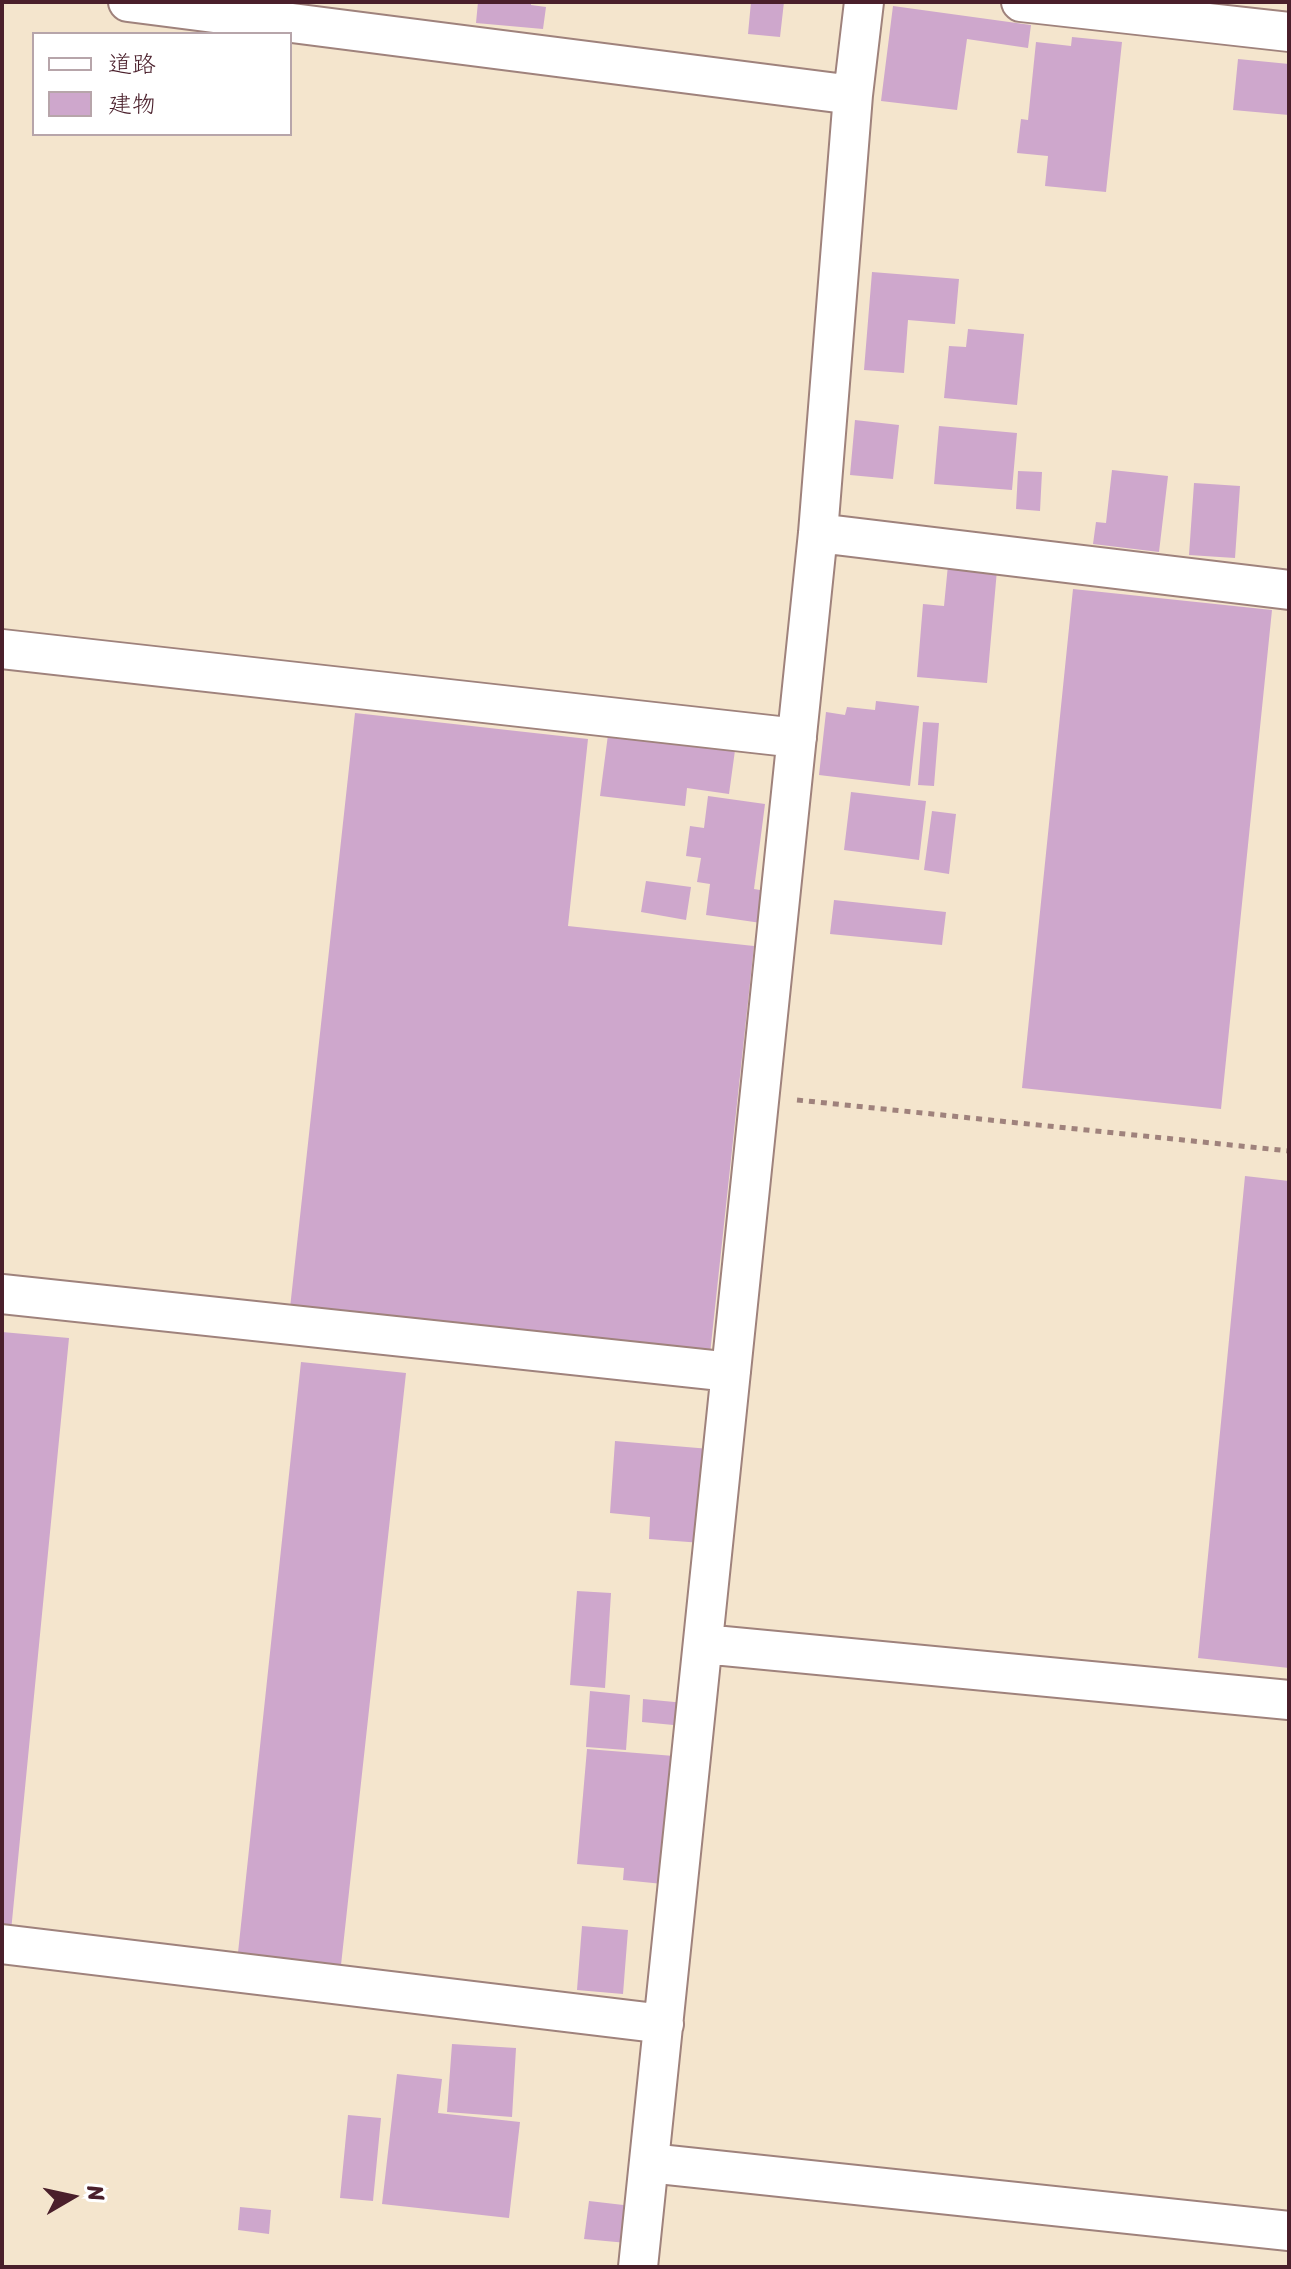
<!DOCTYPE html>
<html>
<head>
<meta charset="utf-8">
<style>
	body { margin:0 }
	#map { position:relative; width:1291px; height:2269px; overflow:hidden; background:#f4e5cd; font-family:Sriracha,"Klee One",sans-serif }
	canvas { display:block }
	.frame { position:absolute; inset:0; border:4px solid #4a1f2b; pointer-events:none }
	.legend { position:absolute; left:32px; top:32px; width:260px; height:104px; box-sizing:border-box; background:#fff; border:2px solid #b7a5aa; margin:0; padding:10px 14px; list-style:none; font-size:24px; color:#4a1f2b }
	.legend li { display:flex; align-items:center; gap:16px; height:40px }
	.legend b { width:40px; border:2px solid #b7a5aa }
	.north { position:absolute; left:32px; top:2157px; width:80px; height:80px; -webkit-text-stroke:6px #fff; paint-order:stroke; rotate:81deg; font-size:22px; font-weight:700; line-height:32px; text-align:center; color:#4a1f2b }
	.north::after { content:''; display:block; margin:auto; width:28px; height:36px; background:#4a1f2b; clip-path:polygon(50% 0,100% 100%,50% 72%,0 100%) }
</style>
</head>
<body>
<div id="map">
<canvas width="1291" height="2269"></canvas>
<div class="frame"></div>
<ul class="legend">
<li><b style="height:10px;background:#fff"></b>道路</li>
<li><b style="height:22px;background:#cea7cc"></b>建物</li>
</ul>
<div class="north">N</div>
</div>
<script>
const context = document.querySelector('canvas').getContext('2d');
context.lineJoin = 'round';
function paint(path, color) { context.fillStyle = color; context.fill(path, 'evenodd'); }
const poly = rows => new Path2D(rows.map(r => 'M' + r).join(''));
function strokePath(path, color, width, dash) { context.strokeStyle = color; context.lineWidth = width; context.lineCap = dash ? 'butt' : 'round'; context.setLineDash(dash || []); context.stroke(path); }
paint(poly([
	[478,2,531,2,531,5,546,7,543,29,476,23],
	[751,2,784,2,780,37,748,34],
	[893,6,1031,25,1028,48,967,39,957,110,881,101],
	[1072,37,1122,42,1106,192,1045,186,1048,156,1017,153,1021,119,1028,120,1036,42,1071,46],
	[1238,59,1289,64,1289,115,1233,110],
	[872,272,959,279,955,324,908,320,904,373,864,370],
	[968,329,1024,334,1017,405,944,398,949,346,966,347],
	[855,420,899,425,893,479,850,475],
	[939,426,1017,433,1012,490,934,484],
	[1112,470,1168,476,1159,552,1093,544,1096,522,1106,523],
	[1018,471,1042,472,1040,511,1016,509],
	[1194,483,1240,486,1235,558,1189,555],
	[948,565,997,570,987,683,917,677,923,604,944,606],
	[1073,589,1272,610,1221,1109,1022,1088],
	[876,701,919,706,910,786,819,775,826,712,845,715,847,707,875,710],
	[355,713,588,739,568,926,754,946,710,1354,290,1308],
	[923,722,939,723,934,786,918,785],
	[609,727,736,743,729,794,687,788,685,806,600,796],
	[851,792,926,801,919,860,844,850],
	[708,796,765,804,754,889,772,892,768,924,706,915,710,884,697,882,701,858,686,856,690,826,704,828],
	[932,811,956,814,949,874,924,870],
	[646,881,691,887,686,920,641,912],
	[834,900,946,912,942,945,830,934],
	[1245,1176,1289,1181,1289,1668,1198,1658],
	[2,1332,69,1338,11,1931,2,1930],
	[301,1362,406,1373,340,1974,237,1962],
	[615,1441,710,1449,702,1543,649,1539,650,1517,610,1513],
	[577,1591,611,1593,605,1688,570,1685],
	[590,1691,630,1695,626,1750,586,1747],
	[643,1699,685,1703,684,1726,642,1722],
	[587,1749,674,1756,663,1884,623,1880,624,1868,577,1864],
	[582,1926,628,1930,623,1994,577,1990],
	[452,2044,516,2048,512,2117,447,2112],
	[397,2074,442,2079,438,2113,520,2122,509,2218,382,2204],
	[348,2115,381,2118,373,2201,340,2198],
	[589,2201,632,2206,627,2243,584,2239],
	[240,2207,271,2210,269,2234,238,2230]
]), '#cea7cc');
const minor = poly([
	[128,2,853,95],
	[1021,2,1289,32],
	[818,533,1289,590],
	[2,649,797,738],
	[2,1294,731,1372],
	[703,1644,1289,1700],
	[2,1944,664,2024],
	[649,2163,1289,2231],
	[638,2267,818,533,853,95,864,2]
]);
strokePath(minor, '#9f827c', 42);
strokePath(poly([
	[797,1100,1289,1151]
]), '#9f827c', 5, [6, 6]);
strokePath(minor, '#fff', 38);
</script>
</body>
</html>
